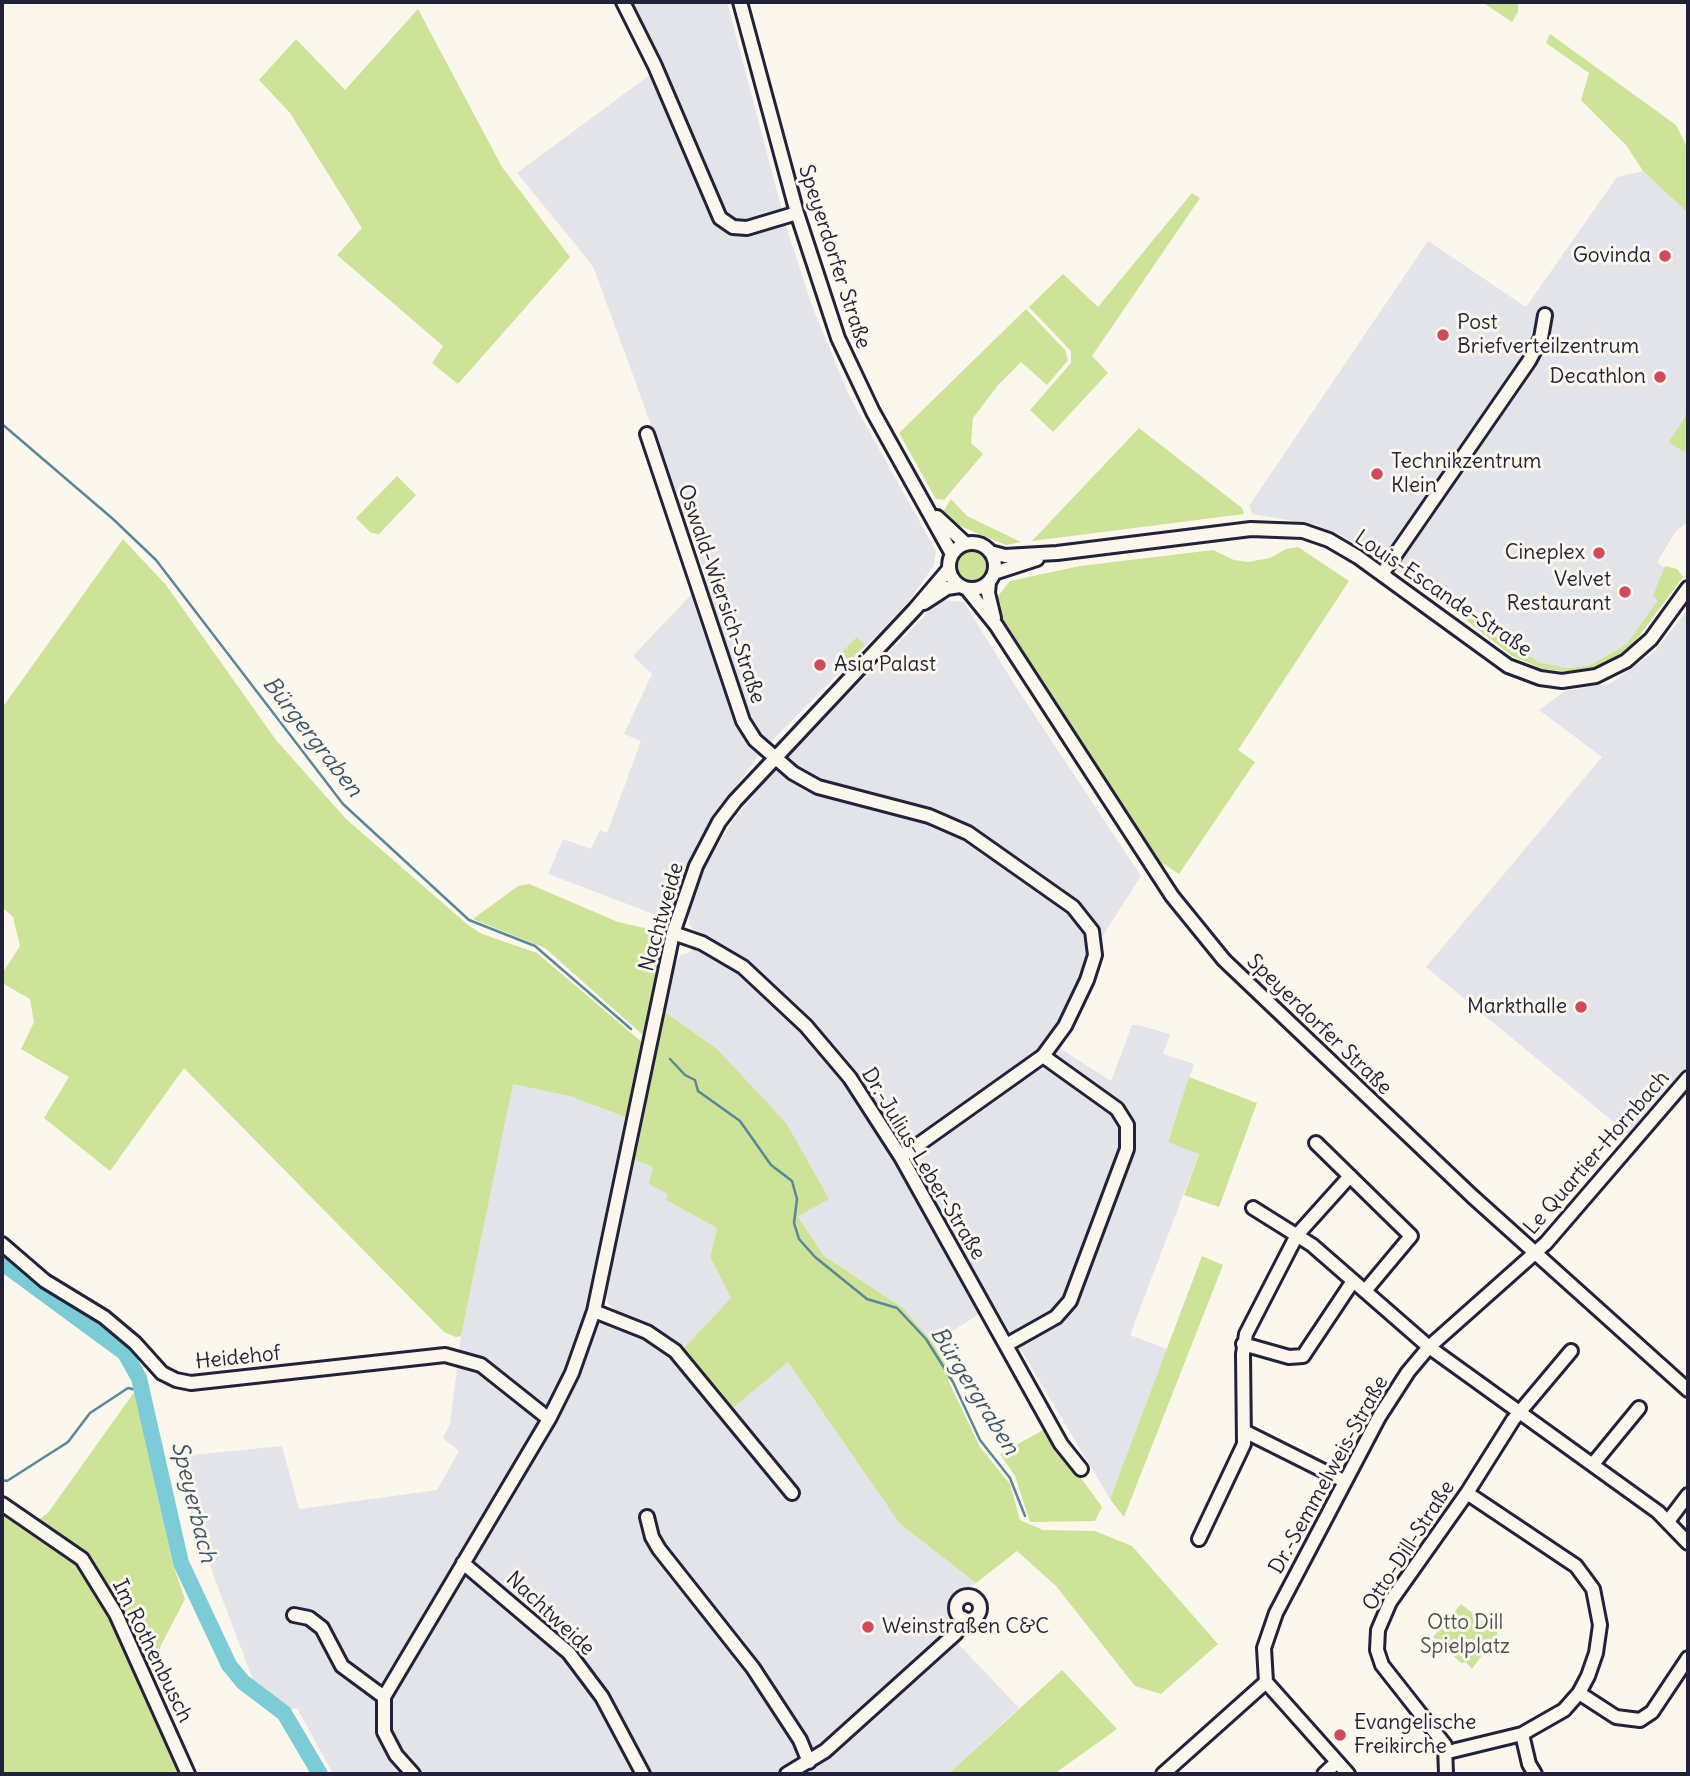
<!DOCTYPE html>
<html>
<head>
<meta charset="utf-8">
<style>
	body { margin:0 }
	#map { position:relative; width:1690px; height:1776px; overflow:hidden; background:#fbf7ec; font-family:Delius,sans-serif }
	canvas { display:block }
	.frame { position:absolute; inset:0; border:4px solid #22223b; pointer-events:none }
</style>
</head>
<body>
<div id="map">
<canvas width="1690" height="1776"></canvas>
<div class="frame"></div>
</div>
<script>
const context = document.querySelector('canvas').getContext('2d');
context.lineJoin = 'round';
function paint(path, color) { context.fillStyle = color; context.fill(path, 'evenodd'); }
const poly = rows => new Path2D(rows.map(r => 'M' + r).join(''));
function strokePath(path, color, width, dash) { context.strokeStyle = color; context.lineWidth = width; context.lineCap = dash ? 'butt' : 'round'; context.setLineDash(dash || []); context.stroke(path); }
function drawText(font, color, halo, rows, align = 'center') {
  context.font = font + ' Delius,sans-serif'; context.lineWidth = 6; context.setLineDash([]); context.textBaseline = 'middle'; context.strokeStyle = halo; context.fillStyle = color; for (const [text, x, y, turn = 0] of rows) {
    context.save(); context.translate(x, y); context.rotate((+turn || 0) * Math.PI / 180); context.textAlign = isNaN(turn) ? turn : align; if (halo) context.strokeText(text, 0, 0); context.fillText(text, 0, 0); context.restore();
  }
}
paint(poly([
	[630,2,727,2,787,229,812,306,848,393,936,551,934,565,908,603,761,752,708,824,682,878,669,920,548,874,563,839,591,849,600,830,607,833,641,741,624,734,652,674,633,656,707,578,593,266,517,173,662,66],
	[1643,171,1688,213,1688,522,1676,531,1657,562,1677,578,1627,648,1590,667,1548,668,1514,655,1404,575,1343,536,1316,525,1253,514,1249,506,1428,241,1526,307,1617,177],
	[940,600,964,602,1016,687,1141,876,1102,937,1103,950,1098,968,1061,1049,1111,1081,1132,1025,1138,1025,1170,1034,1163,1054,1194,1064,1168,1141,1199,1153,1130,1335,1167,1349,1110,1499,994,1305,933,1343,903,1308,822,1254,798,1215,829,1198,717,1049,665,1012,675,964,681,955,691,952,697,934,689,924,689,908,706,865,730,825,769,776],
	[1688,609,1688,1086,1639,1143,1426,967,1602,757,1539,710,1565,691,1611,683,1655,651],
	[513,1083,570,1096,626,1118,584,1313,638,1334,673,1357,721,1418,788,1362,900,1524,976,1583,954,1599,949,1634,1019,1708,948,1774,333,1774,297,1708,288,1710,255,1685,179,1484,182,1456,282,1446,299,1509,437,1490,459,1451,443,1438,450,1424,461,1336],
	[635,1160,653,1167,669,1194,666,1200,717,1228,710,1257,731,1298,683,1349,660,1331,617,1312,607,1302,606,1290]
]), '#e3e3ea');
paint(poly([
	[1482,2,1518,2,1518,12,1512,22],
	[418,9,502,167,570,257,458,384,432,363,443,346,337,255,362,228,290,113,259,80,296,39,345,90],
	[1550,34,1676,125,1688,149,1688,213,1643,171,1626,145,1581,100,1589,73,1546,43],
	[1192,193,1200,198,1092,356,1108,373,1053,432,1030,410,1071,363,1071,351,1029,307,1063,274,1098,307],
	[1026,309,1065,350,1068,360,1047,385,1021,362,998,385,973,418,971,443,983,454,944,500,936,499,899,433],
	[1688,412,1688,446,1684,452,1669,442],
	[1139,428,1242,508,1244,514,1032,541],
	[397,476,416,495,379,534,371,533,356,518],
	[951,499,967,516,1021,542,1006,545,960,526,953,528,943,512],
	[123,539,166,585,276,740,346,819,468,925,482,934,537,953,643,1043,627,1118,570,1096,513,1084,461,1336,456,1337,444,1332,184,1068,110,1171,44,1118,69,1077,21,1049,34,1022,30,999,2,983,2,974,20,946,13,917,2,907,2,708],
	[1298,547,1349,581,1238,750,1255,762,1179,874,1164,864,1159,869,1002,621,994,601,1010,581,1080,566,1213,550,1234,560,1248,562,1270,558,1286,549],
	'952 566a18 18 0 1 1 36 0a18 18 0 1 1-36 0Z',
	[1665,566,1677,569,1683,577,1634,643,1616,657,1595,668,1575,672,1543,669,1512,656,1466,620,1469,617,1540,663,1568,668,1589,666,1627,644,1658,600,1653,596],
	[857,637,865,645,849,661,841,653],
	[529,884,618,922,666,933,644,1036,545,948,473,919,518,886],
	[665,1012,717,1049,786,1123,829,1199,798,1216,823,1255,903,1308,933,1343,953,1377,948,1380,980,1447,1010,1484,1020,1520,1043,1530,1095,1531,1132,1546,1218,1644,1161,1694,1135,1686,1056,1586,1017,1551,976,1583,900,1524,788,1362,733,1408,683,1349,731,1298,710,1257,717,1228,666,1200,668,1194,649,1184,653,1167,635,1160],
	[1189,1077,1257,1103,1219,1207,1184,1195,1199,1154,1168,1142],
	[1202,1256,1223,1265,1124,1517,1110,1499],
	[135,1391,173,1565,185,1599,142,1682,184,1774,2,1774,2,1511,30,1526,48,1513],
	[1045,1429,1102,1507,1095,1521,1030,1522,1015,1476,1000,1454],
	[1461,1604,1498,1633,1472,1669,1466,1662,1461,1663,1433,1637],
	[1062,1670,1117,1729,1054,1774,948,1774]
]), '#cce398');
strokePath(poly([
	[2,424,113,519,156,560,343,804,469,920,535,946,631,1029],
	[670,1059,685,1075,695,1080,698,1091,740,1121,771,1165,792,1181,797,1199,794,1223,799,1239,815,1257,867,1299,897,1308,926,1339,953,1382,980,1440,1010,1478,1025,1516],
	[2,1480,7,1481,68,1442,90,1413,128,1388,141,1391]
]), '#588899', 2.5);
strokePath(poly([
	[2,1266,8,1267,125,1353,139,1378,181,1563,229,1665,243,1682,284,1713,320,1774]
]), '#7cccd8', 16);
const minor = poly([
	[623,2,655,66,720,218,733,227,747,228,797,213],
	[740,2,797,213,838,338,873,412,952,554],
	[647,434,743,721,755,740,793,773,818,787,929,816,968,833,1073,907,1092,931,1095,955,1087,980,1065,1026,1043,1056,901,1157],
	[937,517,966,544],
	'949 566a23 23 0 1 1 46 0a23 23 0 1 1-46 0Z',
	[990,552,1005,556,1057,553,1251,529,1303,531,1329,540,1358,557,1508,666,1540,678,1562,681,1596,676,1626,661,1651,639,1688,588],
	[994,573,1037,559],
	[1382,574,1529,361,1541,338,1545,315],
	[989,582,988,593,994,618],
	[967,589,996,625,1172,896,1224,960,1472,1196,1688,1390],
	[924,603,947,588,960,586],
	[673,933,702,943,743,967,806,1026,850,1078,901,1157,1061,1444,1081,1469],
	[1316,1143,1411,1236,1365,1291],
	[1253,1208,1312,1245,1429,1347,1658,1512,1688,1543],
	[2,1244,45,1281,104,1317,135,1343,162,1373,176,1380,191,1383,445,1355,481,1365,549,1419],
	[594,1311,647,1332,675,1351,792,1493],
	[1008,1344,1056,1317,1070,1301,1127,1149,1127,1125,1117,1109,1043,1056],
	[1243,1344,1289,1357,1303,1356,1353,1281],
	[1246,1432,1344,1481],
	[1593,1464,1639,1408],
	[2,1504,82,1559,116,1614,188,1774],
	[647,1517,652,1537,659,1549,753,1668,800,1740,809,1762],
	[1669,1520,1688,1495],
	[1199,1539,1244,1444,1243,1354,1246,1334,1297,1235,1350,1176],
	[463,1563,569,1653,602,1697,643,1774],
	'956 1608a12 12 0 1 1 24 0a12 12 0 1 1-24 0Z',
	[294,1615,309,1618,322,1628,342,1666,384,1697],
	[1579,1693,1616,1717,1640,1720,1652,1712,1688,1658],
	[1522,1734,1529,1764,1535,1774],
	[1448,1752,1522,1734,1564,1710,1579,1693,1588,1676,1596,1653,1600,1625,1593,1589,1576,1566,1467,1493],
	[413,1774,396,1755,384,1732,384,1697,549,1419,572,1373,594,1311,673,933,696,866,719,822,735,801,915,609,949,569],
	[787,1774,825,1751,956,1633,963,1618],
	[1163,1774,1266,1682],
	[1324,1774,1337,1762],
	[1348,1774,1266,1682,1264,1648,1276,1613,1379,1417,1408,1372,1429,1347,1546,1243,1688,1078],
	[1446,1774,1445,1745,1382,1665,1377,1650,1378,1630,1390,1602,1467,1493,1513,1420,1571,1351]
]);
strokePath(minor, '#22223b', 18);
strokePath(minor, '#fbf7ec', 12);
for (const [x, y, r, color] of [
	[1665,256,7,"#d1495b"],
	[1443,335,7,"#d1495b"],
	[1660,377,7,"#d1495b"],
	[1377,474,7,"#d1495b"],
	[1599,553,7,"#d1495b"],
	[1625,592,7,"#d1495b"],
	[820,665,7,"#d1495b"],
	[1581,1007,7,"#d1495b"],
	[868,1627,7,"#d1495b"],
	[1340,1735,7,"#d1495b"]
]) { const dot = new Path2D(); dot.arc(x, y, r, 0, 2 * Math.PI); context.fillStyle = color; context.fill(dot); strokePath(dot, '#fbf7ec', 2.5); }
drawText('21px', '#22223b', '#fbf7ec', [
	["Govinda",1651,256],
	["Post",1457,323,"left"],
	["Briefverteilzentrum",1457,347,"left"],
	["Decathlon",1646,377],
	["Technikzentrum",1391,462,"left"],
	["Klein",1391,486,"left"],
	["Cineplex",1585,553],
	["Velvet",1611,580],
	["Restaurant",1611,604],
	["Asia Palast",834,665,"left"],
	["Markthalle",1567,1007],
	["Weinstraßen C&C",882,1627,"left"],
	["Evangelische",1354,1723,"left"],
	["Freikirche",1354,1747,"left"]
], 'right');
drawText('21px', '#22223b', '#fbf7ec', [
	["Speyerdorfer Straße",834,257,72],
	["Oswald-Wiersich-Straße",721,594,71],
	["Louis-Escande-Straße",1443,594,34],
	["Nachtweide",662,917,-74],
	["Speyerdorfer Straße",1319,1025,44],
	["Le Quartier-Hornbach",1597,1153,-49],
	["Dr.-Julius-Leber-Straße",923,1164,59],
	["Heidehof",238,1358,-6],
	["Dr.-Semmelweis-Straße",1329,1475,-61],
	["Otto-Dill-Straße",1409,1546,-57],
	["Nachtweide",550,1614,43],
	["Im Rothenbusch",152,1651,64]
]);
drawText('21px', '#4c5252', '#fbf7ec', [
	["Otto Dill",1465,1623],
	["Spielplatz",1465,1647]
]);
drawText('italic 23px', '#3d556a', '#fbf7ec', [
	["Bürgergraben",312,737,52],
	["Bürgergraben",974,1391,58],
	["Speyerbach",193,1502,76]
]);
</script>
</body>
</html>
